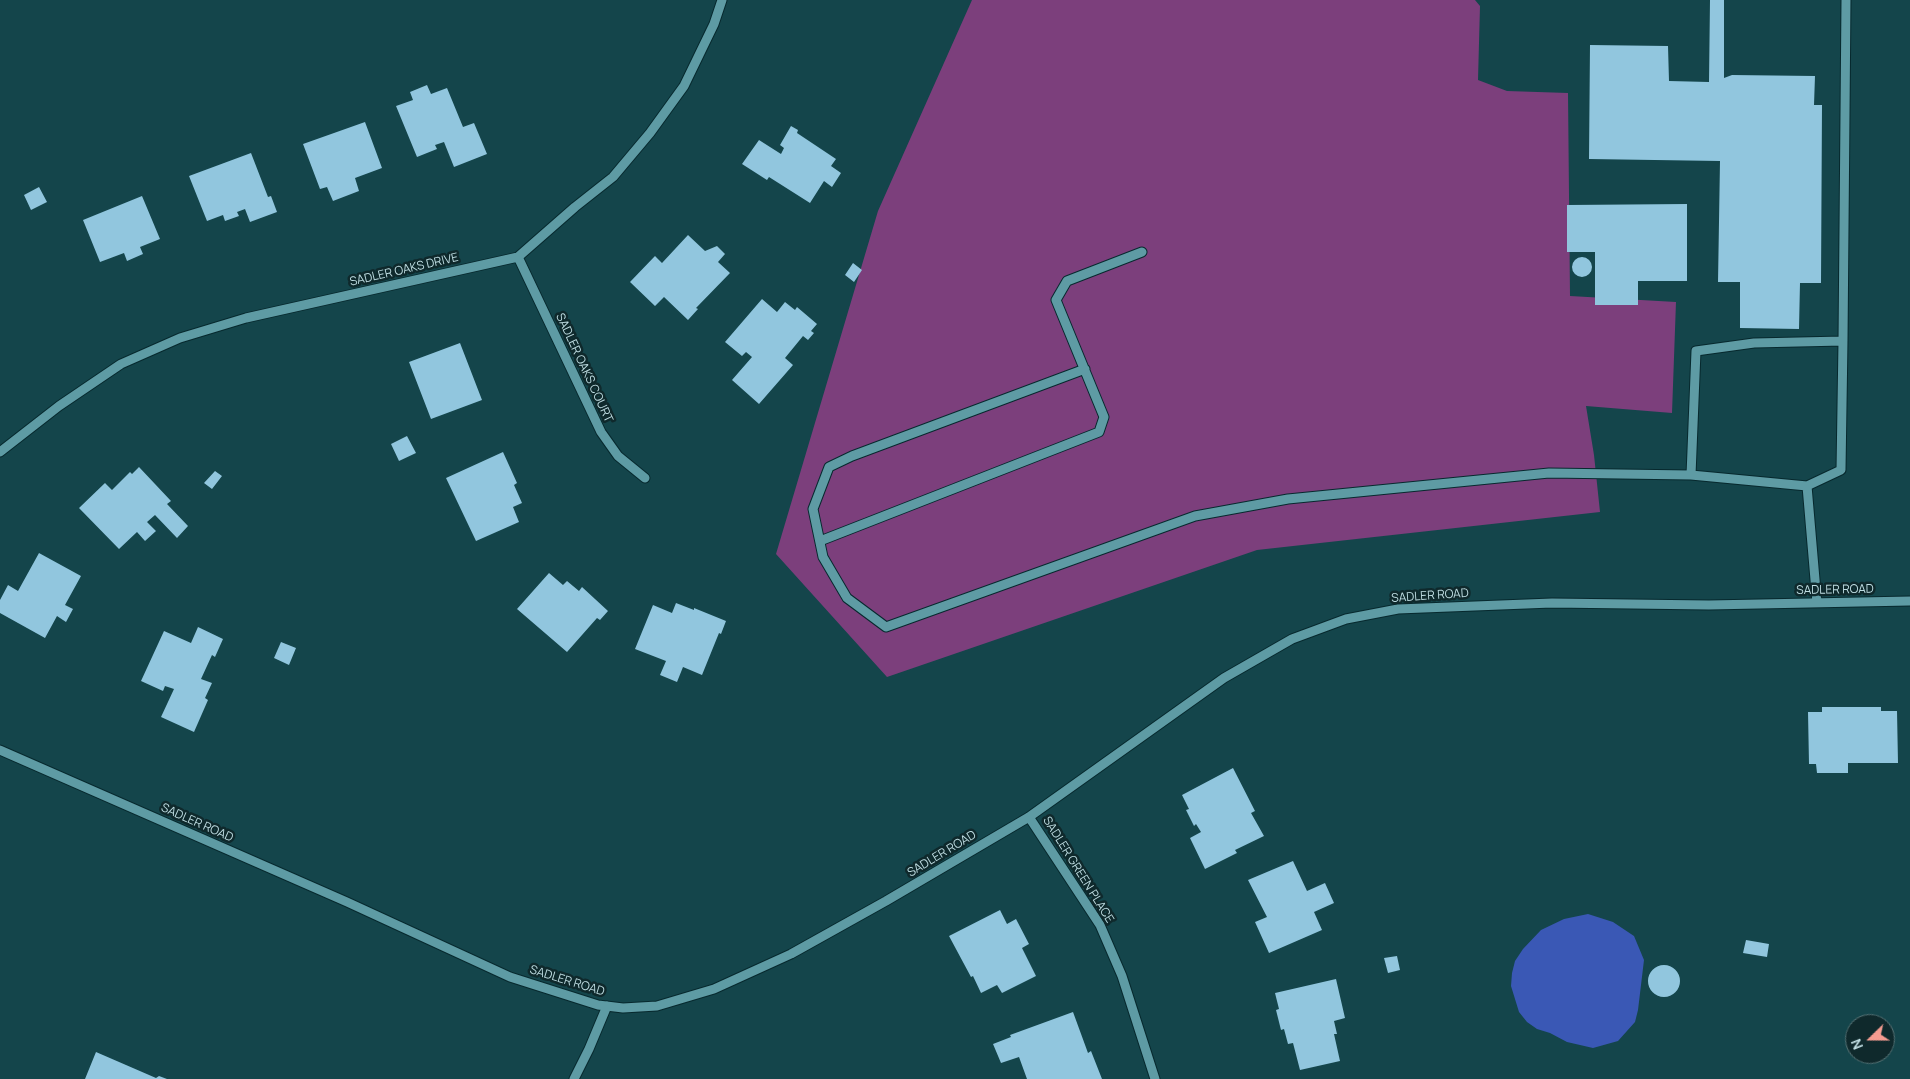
<!DOCTYPE html>
<html>
<head>
<meta charset="utf-8">
<style>
	body { margin:0 }
	#map { position:relative; width:1910px; height:1079px; overflow:hidden; background:#14454b; font-family:Manrope,sans-serif }
	canvas { display:block }
	.north { position:absolute; left:1845px; top:1014px; width:50px; height:50px; box-sizing:border-box; background:#0f292c; border:1px solid #557174; border-radius:50%; rotate:248deg; font-size:14px; font-weight:700; line-height:20px; text-align:center; color:#bedce1 }
	.north::after { content:''; display:block; margin:auto; width:18px; height:22px; background:#f59c91; clip-path:polygon(50% 0,100% 100%,50% 72%,0 100%) }
</style>
</head>
<body>
<div id="map">
<canvas width="1910" height="1079"></canvas>
<div class="north">N</div>
</div>
<script>
const context = document.querySelector('canvas').getContext('2d');
context.lineJoin = 'round';
function paint(path, color) { context.fillStyle = color; context.fill(path, 'evenodd'); }
const poly = rows => new Path2D(rows.map(r => 'M' + r).join(''));
function strokePath(path, color, width, dash) { context.strokeStyle = color; context.lineWidth = width; context.lineCap = dash ? 'butt' : 'round'; context.setLineDash(dash || []); context.stroke(path); }
function drawText(font, color, halo, rows, align = 'center') {
  context.font = font + ' Manrope,sans-serif'; context.lineWidth = 5; context.setLineDash([]); context.textBaseline = 'middle'; context.strokeStyle = halo; context.fillStyle = color; for (const [text, x, y, turn = 0] of rows) {
    context.save(); context.translate(x, y); context.rotate((+turn || 0) * Math.PI / 180); context.textAlign = isNaN(turn) ? turn : align; if (halo) context.strokeText(text, 0, 0); context.fillText(text, 0, 0); context.restore();
  }
}
paint(poly([
	[972,0,1475,0,1480,6,1478,80,1507,91,1568,93,1570,296,1676,302,1672,413,1586,406,1594,455,1600,512,1257,550,887,677,776,554,878,211]
]), '#7c3f7c');
paint(poly([
	[1588,914,1613,922,1634,936,1644,960,1638,1010,1635,1022,1618,1041,1593,1048,1567,1042,1550,1033,1537,1029,1527,1022,1519,1012,1511,986,1512,973,1515,961,1523,949,1541,930,1564,919]
]), '#3a58b5');
paint(poly([
	[1710,0,1724,0,1724,78,1732,75,1815,76,1814,105,1822,105,1821,283,1800,283,1799,329,1740,328,1740,282,1718,282,1720,161,1589,159,1590,45,1668,46,1669,81,1709,82],
	[427,85,431,94,447,88,463,127,474,123,487,154,454,167,444,142,435,145,437,149,417,157,396,106,413,100,410,92],
	[365,122,382,168,355,178,359,191,333,201,327,187,320,189,303,144],
	[791,126,798,130,797,133,836,159,831,166,841,173,832,187,824,181,810,203,769,177,767,180,742,164,759,140,781,154,784,148,780,145],
	[251,153,268,197,271,196,277,212,250,222,245,209,237,212,239,216,225,221,223,215,207,221,189,176],
	[39,187,47,202,31,210,24,195],
	[142,196,160,239,140,247,143,254,127,261,124,253,100,262,83,220],
	[1687,204,1687,281,1638,281,1638,305,1595,305,1595,252,1567,252,1567,205],
	[688,235,705,251,717,246,725,254,718,262,730,273,696,308,698,309,688,320,664,297,655,306,630,282,655,256,662,263],
	'1572 267a10 10 0 1 1 20 0a10 10 0 1 1-20 0Z',
	[853,263,862,270,854,282,845,275],
	[762,299,777,312,785,302,795,310,797,307,817,324,811,331,814,333,808,340,803,336,785,358,793,365,759,404,732,380,752,357,746,352,742,356,725,342],
	[460,343,482,400,431,419,409,362],
	[407,436,416,453,399,461,391,444],
	[503,452,517,483,514,485,522,503,513,507,519,522,476,541,446,478],
	[139,467,171,501,167,504,188,526,177,538,155,515,147,522,156,531,145,541,137,532,119,549,79,508,105,483,112,490,130,472,132,474],
	[215,471,222,476,212,489,204,483],
	[39,553,81,576,65,605,73,609,66,622,57,616,45,638,0,613,0,600,8,585,18,591],
	[549,573,563,585,567,581,579,591,582,587,608,611,600,620,597,618,567,652,517,609],
	[676,603,694,610,694,608,726,621,721,634,719,633,702,675,683,667,677,682,660,675,666,661,635,649,653,605,672,613],
	[198,627,223,639,215,657,212,655,201,679,212,683,205,698,208,700,194,732,161,717,174,689,165,686,163,691,141,681,164,631,191,643],
	[281,642,296,648,289,665,274,658],
	[1822,707,1881,707,1881,711,1897,711,1898,763,1848,763,1848,773,1817,773,1816,764,1809,764,1808,712,1822,712],
	[1233,768,1255,811,1251,813,1264,836,1235,850,1237,853,1205,869,1190,838,1201,832,1196,824,1194,826,1186,810,1189,809,1182,795],
	[1293,861,1307,891,1325,883,1334,903,1314,912,1322,930,1269,953,1255,922,1267,917,1248,880],
	[1000,910,1007,924,1016,919,1029,944,1022,948,1036,976,1002,993,997,985,981,993,973,976,971,977,949,936],
	[1746,940,1769,944,1767,957,1743,953],
	[1397,956,1400,970,1388,973,1384,958],
	'1648 981a16 16 0 1 1 32 0a16 16 0 1 1-32 0Z',
	[1336,979,1345,1018,1334,1021,1337,1034,1334,1034,1340,1061,1300,1070,1293,1043,1288,1044,1284,1029,1281,1030,1276,1010,1279,1009,1275,993],
	[1073,1012,1088,1053,1091,1051,1102,1079,1027,1079,1019,1057,1001,1063,993,1044,1011,1037,1010,1035],
	[96,1052,156,1078,159,1076,167,1079,85,1079]
]), '#91c6de');
const minor = poly([
	[518,257,601,432,618,456,645,478],
	[1843,341,1754,343,1696,351,1691,475,1807,486,1841,470,1843,341,1846,0],
	[1085,369,852,456,829,467,813,509,823,557,847,598,886,627,1195,516,1288,499,1549,473,1691,475],
	[0,452,59,406,121,364,180,338,246,318,518,257,575,207,613,177,650,133,684,86,714,24,722,0],
	[1807,486,1817,603],
	[820,541,1099,432,1104,417,1056,300,1067,281,1142,252],
	[0,750,347,902,510,977,598,1005,623,1008,657,1006,714,989,791,954,886,901,1029,817,1224,678,1292,639,1346,619,1398,609,1552,603,1709,605,1910,601],
	[1029,817,1100,925,1122,976,1155,1079],
	[574,1079,589,1049,607,1006]
]);
strokePath(minor, '#07292e', 11);
strokePath(minor, '#5e9ba4', 9);
drawText('12px', '#bedce1', '#0f292c', [
	["SADLER OAKS DRIVE",404,270,-13],
	["SADLER OAKS COURT",584,368,65],
	["SADLER ROAD",1835,590,-1],
	["SADLER ROAD",1430,596,-4],
	["SADLER ROAD",197,823,24],
	["SADLER ROAD",942,854,-31],
	["SADLER GREEN PLACE",1078,870,58],
	["SADLER ROAD",567,981,17]
]);
</script>
</body>
</html>
